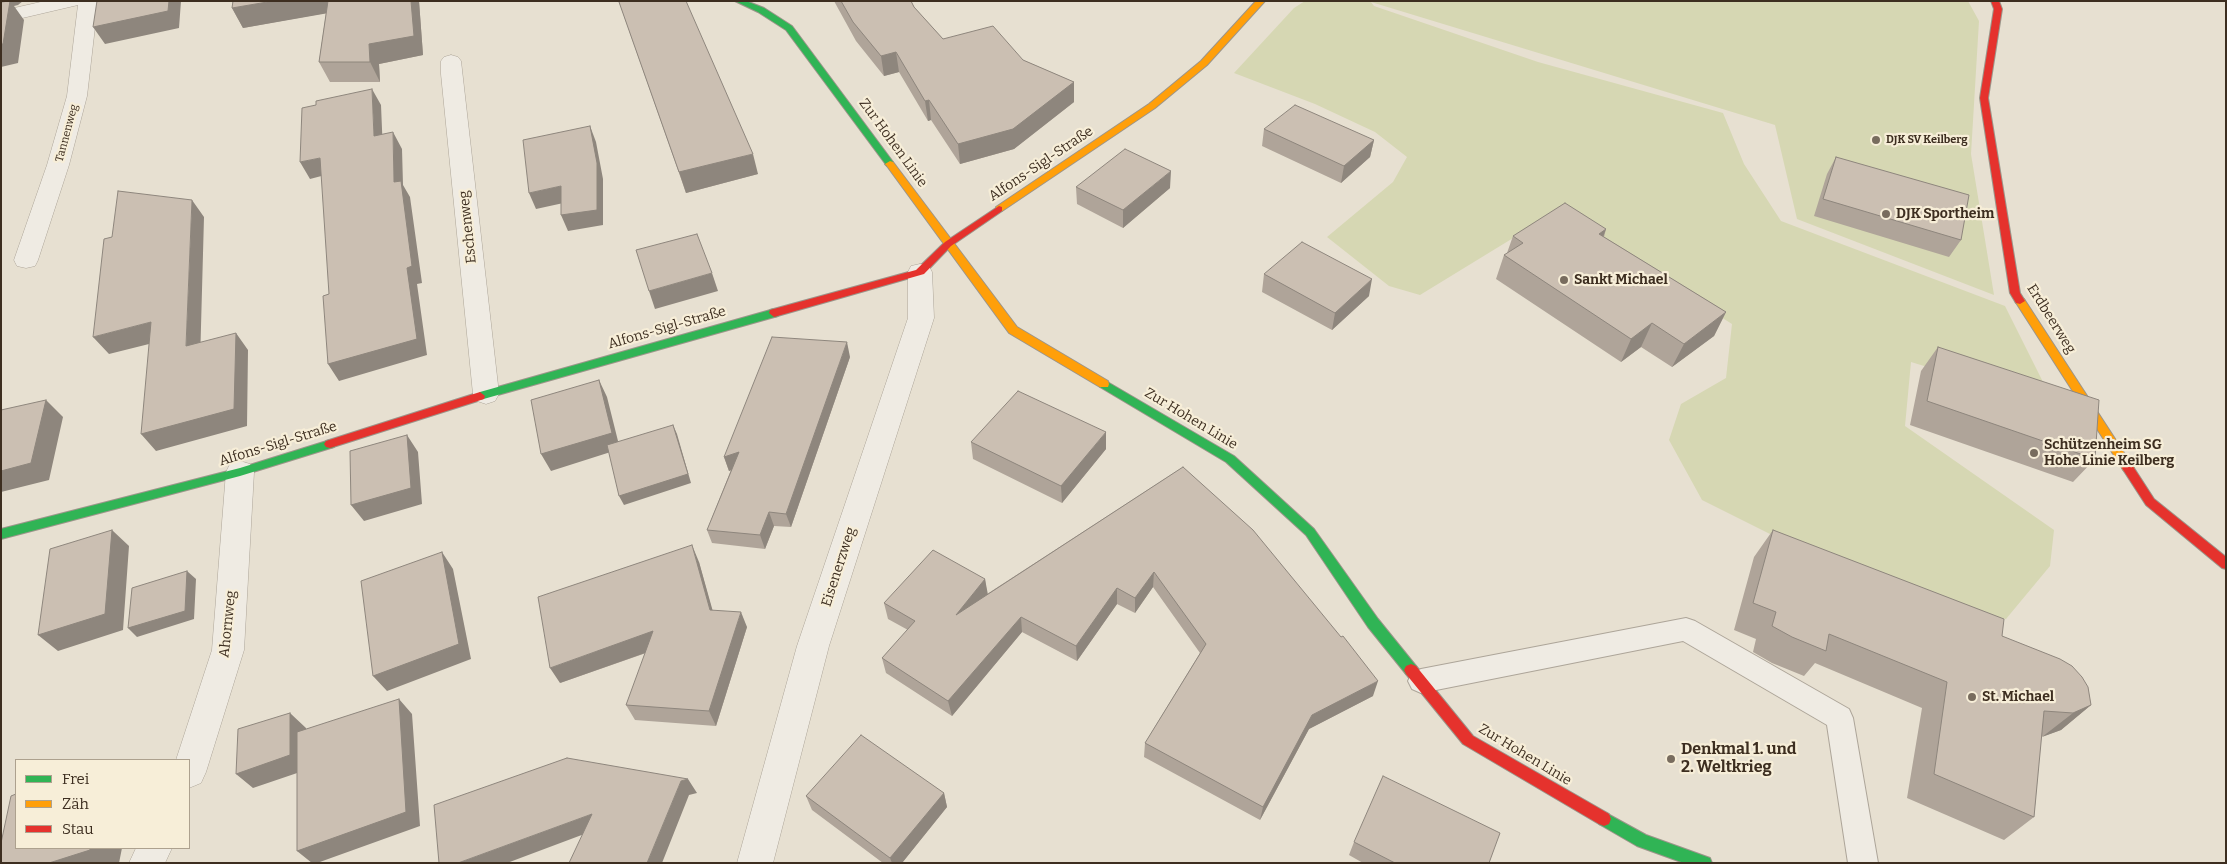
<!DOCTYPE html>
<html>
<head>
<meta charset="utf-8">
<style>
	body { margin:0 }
	#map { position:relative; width:2227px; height:864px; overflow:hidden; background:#e7e0d1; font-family:Bitter,serif }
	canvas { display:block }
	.frame { position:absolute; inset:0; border:2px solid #3d2e20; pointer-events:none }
	.legend { position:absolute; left:15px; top:759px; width:175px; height:90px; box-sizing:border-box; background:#f7eed8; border:1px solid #ada18e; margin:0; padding:6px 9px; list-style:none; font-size:15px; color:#3d2e20 }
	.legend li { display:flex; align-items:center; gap:10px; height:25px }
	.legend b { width:25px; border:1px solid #ada18e }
</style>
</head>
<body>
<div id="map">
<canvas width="2227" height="864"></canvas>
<div class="frame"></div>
<ul class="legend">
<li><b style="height:6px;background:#30b455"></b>Frei</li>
<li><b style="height:6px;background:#ff9f0a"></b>Zäh</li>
<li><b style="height:6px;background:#e5322d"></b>Stau</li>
</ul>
</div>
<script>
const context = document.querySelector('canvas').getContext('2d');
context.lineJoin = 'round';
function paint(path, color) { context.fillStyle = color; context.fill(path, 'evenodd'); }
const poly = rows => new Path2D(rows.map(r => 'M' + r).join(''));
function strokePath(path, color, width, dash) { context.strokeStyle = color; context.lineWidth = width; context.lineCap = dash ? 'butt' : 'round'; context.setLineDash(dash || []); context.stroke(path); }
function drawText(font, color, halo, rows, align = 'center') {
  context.font = font + ' Bitter,serif'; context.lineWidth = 4.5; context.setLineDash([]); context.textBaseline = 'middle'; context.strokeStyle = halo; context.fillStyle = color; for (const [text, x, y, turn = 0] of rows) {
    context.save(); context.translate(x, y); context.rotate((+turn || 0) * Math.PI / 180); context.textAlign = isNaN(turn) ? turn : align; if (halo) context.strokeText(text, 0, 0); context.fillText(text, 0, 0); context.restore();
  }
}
paint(poly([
	[1305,1,1968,1,1979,21,1971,154,1994,295,1797,219,1775,125,1371,2,1374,6,1538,62,1723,113,1744,164,1781,221,2005,306,2055,406,1911,362,1905,426,2054,530,2050,566,2006,619,1927,609,1832,565,1702,500,1669,440,1681,404,1726,378,1732,324,1554,213,1420,295,1389,286,1327,237,1393,182,1407,157,1375,132,1315,104,1234,73,1294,8]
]), '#d6d7b3');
const lane = poly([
	[1686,618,1695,621,1849,709,1853,718,1878,863,1848,863,1827,725,1683,641,1421,693,1412,689,1408,681,1412,673,1421,669,1686,618]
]);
const street = poly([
	[45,1,98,1,87,96,69,165,38,260,35,266,26,268,17,266,14,260,47,165,67,96,78,5,1,23,1,11,45,1],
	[451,55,458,57,461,61,499,394,495,401,486,404,477,401,473,394,441,74,441,61,444,57,451,55],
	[920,264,929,266,932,272,934,318,829,646,773,863,737,863,797,646,908,318,908,272,911,266,920,264],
	[240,461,250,464,254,472,244,650,206,772,201,783,189,788,189,760,176,760,212,650,226,472,230,464,240,461],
	[136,848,172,848,165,863,129,863,136,848]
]);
const fast = poly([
	[735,1,746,1,764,8,792,26,893,162,893,166,887,166,786,30,758,12,735,1],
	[774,309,778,310,779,313,778,316,480,400,475,396,480,392,774,309],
	[1104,380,1234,456,1314,529,1378,619,1416,666,1418,670,1416,674,1411,676,1406,674,1368,627,1306,535,1226,462,1100,387,1099,384,1104,380],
	[330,440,334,441,336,444,334,447,240,476,1,539,1,529,240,468,330,440],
	[1604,812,1646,835,1710,858,1712,863,1684,863,1637,846,1599,824,1597,819,1599,814,1604,812]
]);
const slow = poly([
	[1256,1,1265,1,1207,65,1155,108,1002,211,996,211,996,207,1149,104,1201,61,1256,1],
	[890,161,893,162,1017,327,1108,381,1109,384,1108,387,1100,387,1009,333,887,166,885,164,890,161],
	[2020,298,2024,299,2132,465,2134,468,2132,471,2124,471,2015,301,2020,298]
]);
const jam = poly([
	[1991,1,1999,1,2002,9,1988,98,2020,293,2025,301,2020,304,2016,303,2010,293,1980,98,1994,9,1991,1],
	[999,206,1002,207,1002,211,951,246,924,274,774,317,769,313,770,310,916,270,945,242,999,206],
	[480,392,485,396,484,399,330,448,326,447,324,444,326,441,480,392],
	[2128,464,2132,465,2154,499,2226,557,2226,569,2222,568,2146,505,2122,468,2124,465,2128,464],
	[1411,664,1416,666,1473,736,1609,814,1611,819,1609,824,1604,826,1599,824,1463,744,1406,674,1404,670,1406,666,1411,664]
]);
strokePath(lane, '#ada599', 2);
strokePath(street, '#ada599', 1);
strokePath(fast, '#9c958a', 2);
strokePath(slow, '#9c958a', 2);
strokePath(jam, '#9c958a', 2);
paint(lane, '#efebe3');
paint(street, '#efebe3');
paint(fast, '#30b455');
paint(slow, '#ff9f0a');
paint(jam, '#e5322d');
paint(poly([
	[233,1,419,1,423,55,379,64,380,82,330,82,319,62,326,13,243,28,232,8],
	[834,1,911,1,914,7,943,39,1023,60,1074,82,1074,102,1014,149,960,164,931,120,928,121,899,72,884,76,856,41],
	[619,2,758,174,686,193],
	[1264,129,1374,140,1370,157,1341,183,1262,146],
	[1836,157,1961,240,1949,257,1814,216,1827,174],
	[1076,187,1170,188,1123,228,1077,204],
	[1606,229,1604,237,1726,312,1714,336,1672,367,1641,347,1621,362,1496,279,1504,255,1507,253,1513,236],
	[1264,274,1369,296,1332,330,1262,292],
	[1938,347,2095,459,2073,482,1910,425,1921,371],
	[850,357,791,527,774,526,765,549,712,543,707,530,731,470,729,471,724,457],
	[971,442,1106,449,1062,503,973,459],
	[1183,467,1373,696,1309,729,1260,820,1144,757,1145,743,1200,653,1153,587,1135,613,1117,604,1077,661,1022,632,952,716,886,673,882,658,908,630,888,619,884,603,985,579,987,594],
	[1773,530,2002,636,2091,705,2061,730,2041,737,2034,817,2004,840,1907,798,1922,708,1815,663,1804,676,1772,663,1753,652,1756,639,1734,630,1754,557],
	[699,562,712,610,747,627,716,726,635,720,626,705,646,653,560,683],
	[944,793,947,807,902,863,883,863,812,810,806,796],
	[1354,842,1489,863,1363,863,1349,855]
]), '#afa499');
paint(poly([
	[1,1,23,1,18,5,14,6,24,20,18,63,1,67],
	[169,1,181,1,179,28,105,44,93,27],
	[273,1,334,1,340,11,243,28,232,8],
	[411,1,419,1,423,55,379,64,380,82,370,62,369,44],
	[896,52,899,72,884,76,881,56],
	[1074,82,1074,102,1014,149,960,164,958,144],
	[372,89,381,105,383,153,374,136],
	[929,100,931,120,928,121,925,101],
	[590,126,596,142,603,179,603,225,568,231,561,215],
	[393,132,402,149,403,185,410,197,422,283,417,284,427,355,339,381,328,364,407,268,394,182],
	[1374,140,1370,157,1341,183,1344,166],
	[753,154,758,174,686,193,679,172],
	[320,158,329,174,310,179,300,162],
	[1171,171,1170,188,1123,228,1123,210],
	[561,186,568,202,536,209,529,193],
	[192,200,204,217,200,363,186,346],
	[1606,229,1597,253,1599,234],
	[712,273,718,291,655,309,649,291],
	[1372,279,1369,296,1332,330,1335,313],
	[1726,312,1714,336,1672,367,1684,344],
	[151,322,165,340,109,354,93,337],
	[1652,323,1641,347,1621,362,1631,339],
	[236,333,248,350,247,426,156,451,141,434],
	[847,342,850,357,791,527,786,514],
	[599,380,607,397,620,449,551,471,541,454],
	[46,400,63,417,49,480,1,492,1,471],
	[673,425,677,434,691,483,624,505,619,496],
	[1106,432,1106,449,1062,503,1061,486],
	[407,435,418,452,422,504,364,521,351,505],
	[739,452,744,466,729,471,724,457],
	[769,512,774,526,765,549,760,535],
	[112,530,129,546,123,630,58,651,38,635],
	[692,545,699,562,717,626,710,610],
	[442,552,453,569,471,659,387,691,373,676],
	[187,571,196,579,194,619,137,637,128,628],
	[1154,572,1153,587,1135,613,1135,598],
	[985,579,988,595,956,615],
	[1117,588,1117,604,1077,661,1076,646],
	[741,612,747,627,716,726,709,711],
	[1021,617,1022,632,952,716,948,701],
	[653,631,662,647,560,683,550,668],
	[1378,681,1373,696,1309,729,1260,820,1263,807,1312,715],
	[399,699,412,714,420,826,317,863,312,863,297,851],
	[2091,705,2061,730,2042,737,2073,713],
	[290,713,306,728,306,770,253,788,236,774],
	[688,779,697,793,689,795,662,863,647,863,681,781],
	[944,793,947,807,902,863,892,863,890,858],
	[592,814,603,827,507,863,458,863],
	[90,848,122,848,119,863,49,863]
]), '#8e867d');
const building = poly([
	[10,1,3,44,1,44,1,2,10,1],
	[97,1,169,1,168,11,93,27,97,1],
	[233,1,273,1,232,8,233,1],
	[328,1,411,1,414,36,369,44,370,62,319,62,328,1],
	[622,1,686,1,753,154,679,172,619,2,622,1],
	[841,1,911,1,914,7,943,39,993,26,1023,60,1074,82,1013,129,958,144,929,100,925,101,896,52,881,56,853,22,841,1],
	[372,89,374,136,393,132,394,182,401,181,412,266,407,268,417,339,328,364,323,296,329,294,320,158,300,162,302,108,316,105,316,101,372,89],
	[1295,105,1374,140,1344,166,1264,129,1295,105],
	[590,126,597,163,597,210,561,215,561,186,529,193,523,140,590,126],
	[1125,149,1171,171,1123,210,1076,187,1125,149],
	[1836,157,1969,195,1961,240,1823,199,1836,157],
	[118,191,192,200,186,346,236,333,234,409,141,434,151,322,93,337,104,239,112,237,118,191],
	[1565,203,1606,229,1599,234,1726,312,1684,344,1652,323,1631,339,1504,255,1523,243,1513,236,1565,203],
	[697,234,712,273,649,291,636,250,697,234],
	[1302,242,1372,279,1335,313,1264,274,1302,242],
	[772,337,847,342,786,514,769,512,760,535,707,530,739,452,724,457,772,337],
	[1938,347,2099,400,2095,459,1927,401,1938,347],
	[599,380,612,433,541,454,531,400,599,380],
	[1018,391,1106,432,1061,486,971,442,1018,391],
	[46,400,31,463,1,471,1,410,46,400],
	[673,425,688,474,619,496,607,445,673,425],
	[407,435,411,488,351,505,350,451,407,435],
	[1183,467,1253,530,1341,637,1343,636,1378,681,1312,715,1263,807,1145,743,1206,644,1154,572,1135,598,1117,588,1076,646,1021,617,948,701,882,658,915,621,884,603,933,550,985,579,956,615,1183,467],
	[112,530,105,614,38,635,50,549,112,530],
	[1773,530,2004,619,2002,636,2060,659,2072,666,2082,677,2088,687,2091,705,2073,713,2044,711,2034,817,1934,774,1947,682,1829,634,1826,651,1792,637,1772,626,1776,612,1753,603,1773,530],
	[692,545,710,610,741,612,709,711,626,705,653,631,550,668,538,597,692,545],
	[442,552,459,644,373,676,361,581,442,552],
	[187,571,185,611,128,628,132,588,187,571],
	[399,699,406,812,297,851,297,732,399,699],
	[290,713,290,755,236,774,238,729,290,713],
	[861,735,944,793,890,858,806,796,861,735],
	[567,758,688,779,681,781,647,863,569,863,592,814,458,863,439,863,434,805,567,758],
	[1383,776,1500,833,1489,863,1395,863,1354,842,1383,776],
	[16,794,16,848,90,848,90,850,49,863,1,863,1,843,11,796,16,794]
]);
paint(building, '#cbbfb2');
strokePath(building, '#8e867d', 1);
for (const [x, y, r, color] of [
	[1876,140,5,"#786c5e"],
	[1886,214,5,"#786c5e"],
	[1564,280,5,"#786c5e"],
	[2034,453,5,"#786c5e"],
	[1972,697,5,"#786c5e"],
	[1671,759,5,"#786c5e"]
]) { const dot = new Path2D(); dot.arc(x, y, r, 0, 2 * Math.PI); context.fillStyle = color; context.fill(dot); strokePath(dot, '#f7eed8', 2); }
drawText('11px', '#3d2e20', '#f7eed8', [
	["Tannenweg",67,133,-75]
]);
drawText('bold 11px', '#3d2e20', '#f7eed8', [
	["DJK SV Keilberg",1886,140]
], 'left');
drawText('14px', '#3d2e20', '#f7eed8', [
	["Zur Hohen Linie",893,143,54],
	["Alfons-Sigl-Straße",1041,164,-34],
	["Eschenweg",468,227,-96],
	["Erdbeerweg",2051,319,58],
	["Alfons-Sigl-Straße",667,328,-16],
	["Zur Hohen Linie",1191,419,31],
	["Alfons-Sigl-Straße",278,444,-17],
	["Eisenerzweg",839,567,-72],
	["Ahornweg",228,624,-84],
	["Zur Hohen Linie",1525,755,31]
]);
drawText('bold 14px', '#3d2e20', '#f7eed8', [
	["DJK Sportheim",1896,214],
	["Sankt Michael",1574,280],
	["Schützenheim SG",2044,445],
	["Hohe Linie Keilberg",2044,461],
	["St. Michael",1982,697]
], 'left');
drawText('bold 16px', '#3d2e20', '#f7eed8', [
	["Denkmal 1. und",1681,750],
	["2. Weltkrieg",1681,768]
], 'left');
</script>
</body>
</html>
